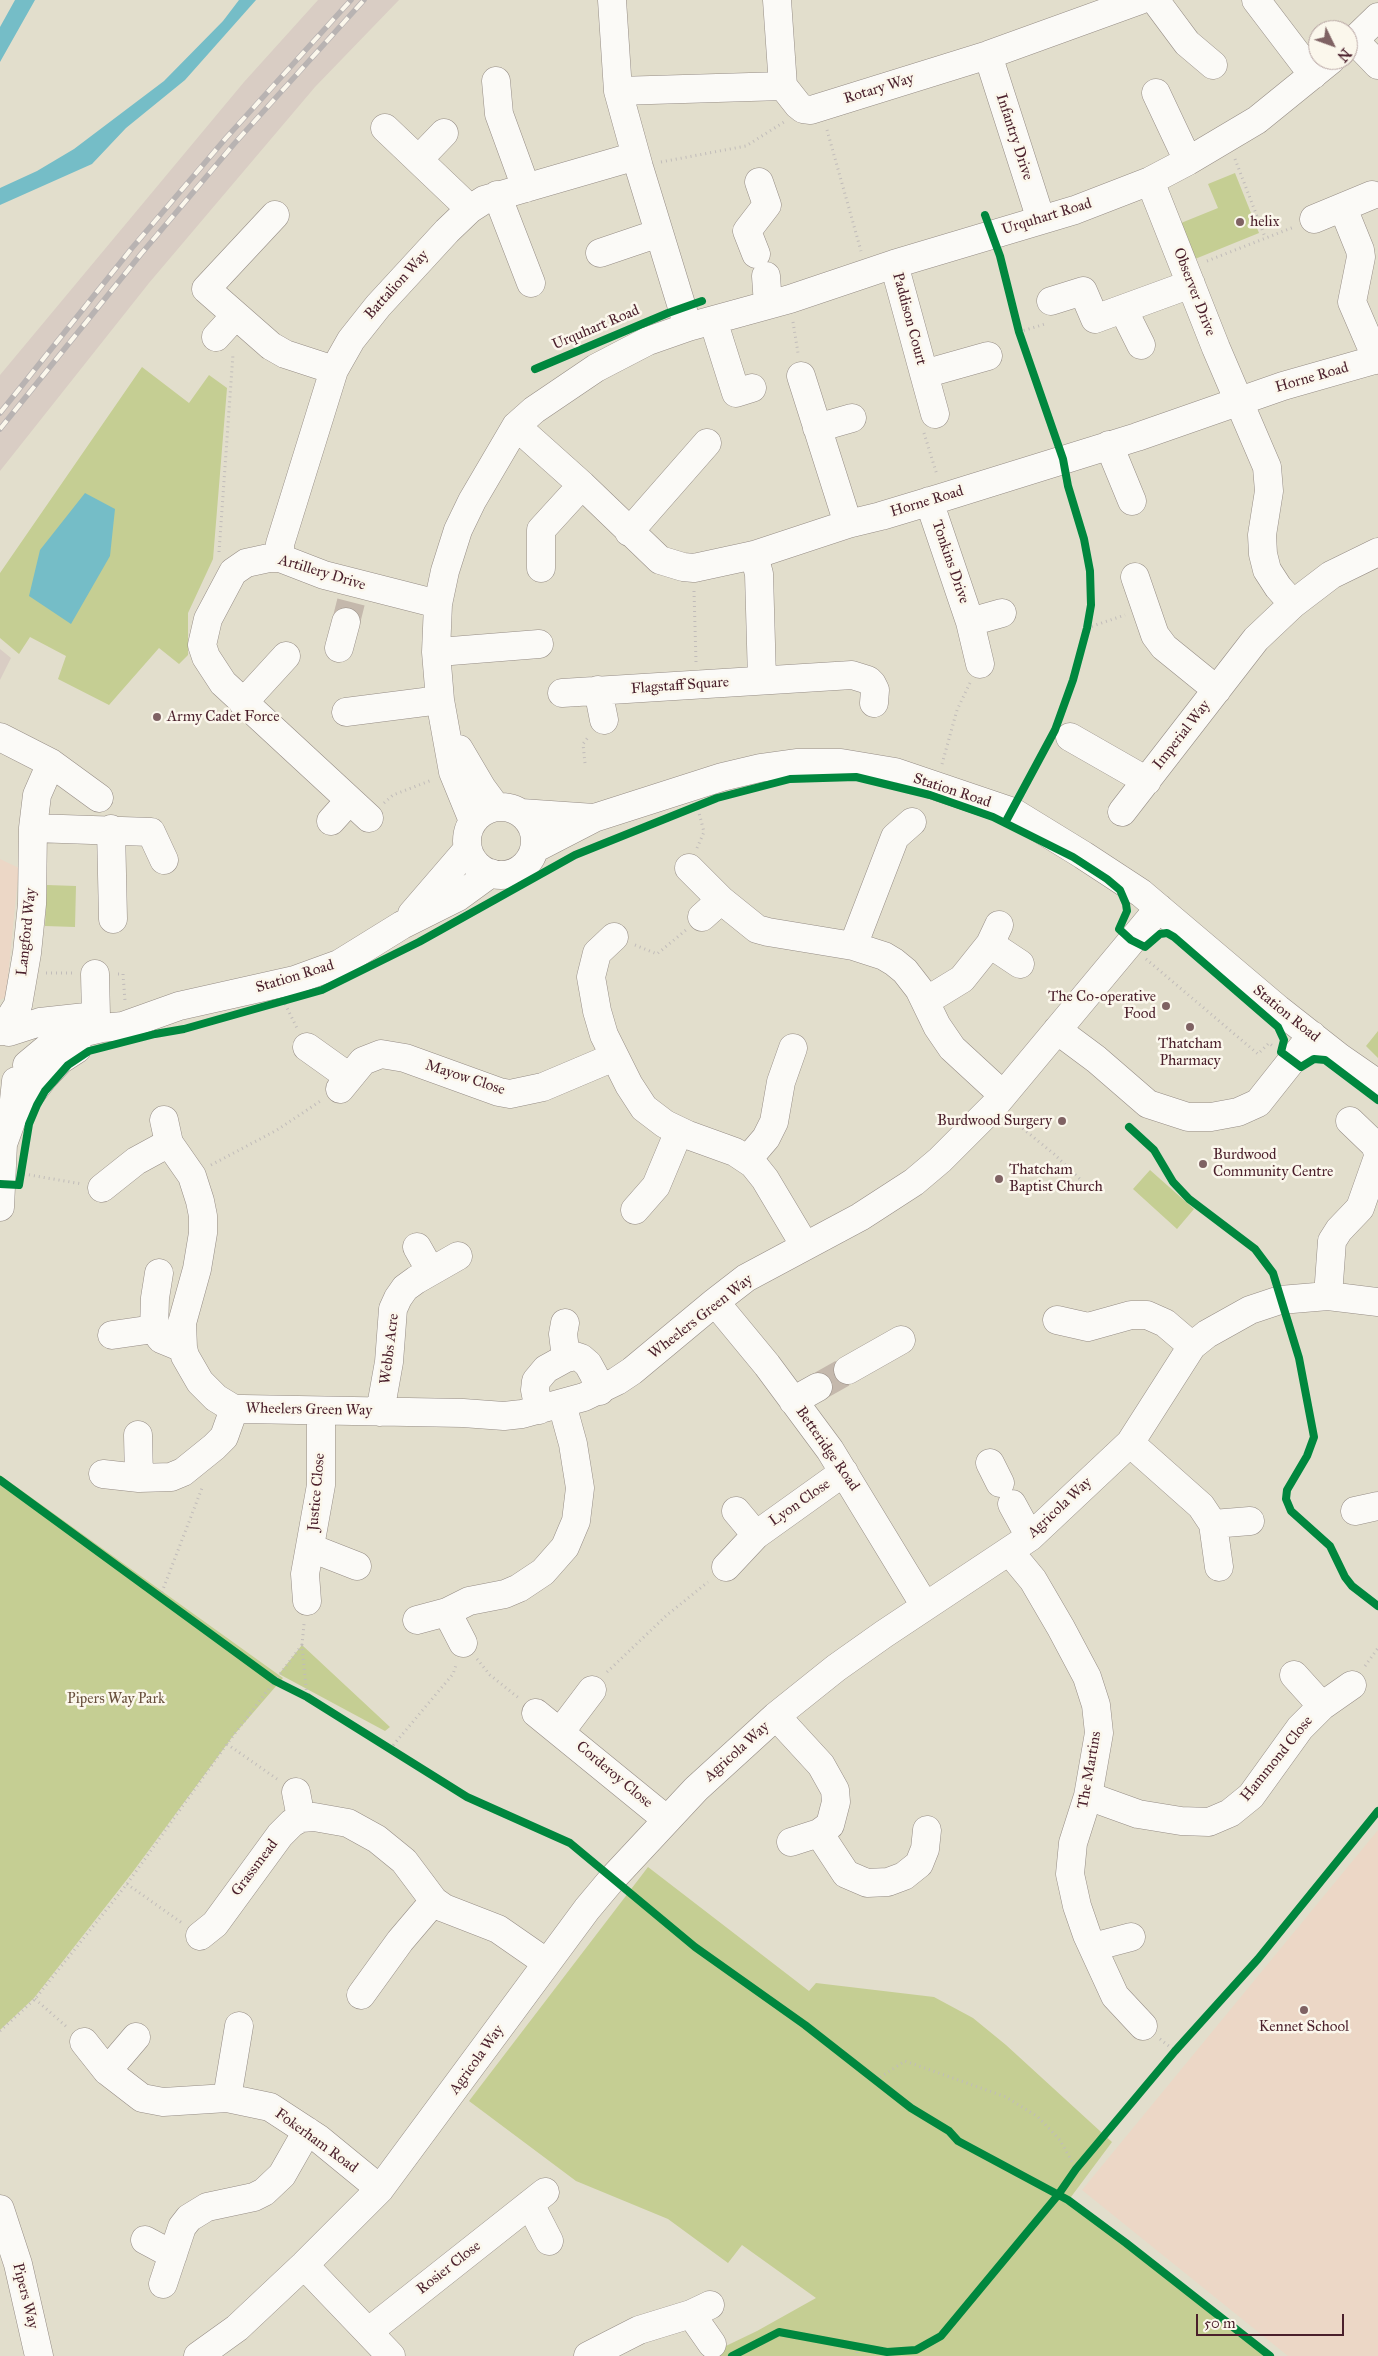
<!DOCTYPE html>
<html>
<head>
<meta charset="utf-8">
<style>
	body { margin:0 }
	#map { position:relative; width:1378px; height:2356px; overflow:hidden; background:#e2decc; font-family:"IM FELL Great Primer",serif }
	canvas { display:block }
	.north { position:absolute; left:1308px; top:20px; width:50px; height:50px; box-sizing:border-box; background:#fbf7ec; border:1px solid #b4a19f; border-radius:50%; rotate:132deg; font-size:14px; font-weight:700; line-height:20px; text-align:center; color:#4a1f2b }
	.north::after { content:''; display:block; margin:auto; width:18px; height:22px; background:#7f6263; clip-path:polygon(50% 0,100% 100%,50% 72%,0 100%) }
	.scale { position:absolute; left:1196px; top:2314px; width:148px; height:22px; box-sizing:border-box; border:2px solid #4a1f2b; border-top:0; padding-left:6px; font-size:15px; line-height:18px; white-space:nowrap; color:#4a1f2b; -webkit-text-stroke:4px #fbf7ec; paint-order:stroke }
</style>
</head>
<body>
<div id="map">
<canvas width="1378" height="2356"></canvas>
<div class="north">N</div>
<div class="scale">50 m</div>
</div>
<script>
const context = document.querySelector('canvas').getContext('2d');
context.lineJoin = 'round';
function paint(path, color) { context.fillStyle = color; context.fill(path, 'evenodd'); }
const poly = rows => new Path2D(rows.map(r => 'M' + r).join(''));
function strokePath(path, color, width, dash) { context.strokeStyle = color; context.lineWidth = width; context.lineCap = dash ? 'butt' : 'round'; context.setLineDash(dash || []); context.stroke(path); }
function drawText(font, color, halo, rows, align = 'center') {
  context.font = font + ' "IM FELL Great Primer",serif'; context.lineWidth = 5; context.setLineDash([]); context.textBaseline = 'middle'; context.strokeStyle = halo; context.fillStyle = color; for (const [text, x, y, turn = 0] of rows) {
    context.save(); context.translate(x, y); context.rotate((+turn || 0) * Math.PI / 180); context.textAlign = isNaN(turn) ? turn : align; if (halo) context.strokeText(text, 0, 0); context.fillText(text, 0, 0); context.restore();
  }
}
paint(poly([
	[0,859,19,868,6,997,0,1000],
	[1378,1830,1378,2356,1288,2356,1082,2190]
]), '#ecd7c6');
paint(poly([
	[318,0,399,0,315,87,149,283,0,471,0,375,244,82],
	[0,649,11,658,0,680]
]), '#d9cdc4');
paint(poly([
	[1235,173,1259,233,1195,259,1181,223,1218,208,1208,184],
	[142,367,189,403,209,375,227,388,213,559,188,613,188,655,179,664,159,648,109,705,58,679,66,656,30,637,19,654,0,638,0,573],
	[47,885,76,886,75,927,45,926],
	[1378,1031,1378,1058,1366,1046],
	[1150,1170,1194,1209,1177,1229,1133,1189],
	[0,1475,283,1678,233,1736,132,1873,34,1998,0,2030],
	[302,1645,390,1727,385,1731,279,1674],
	[648,1867,809,1991,816,1983,934,1997,973,2018,1006,2045,1112,2142,1068,2201,1266,2356,705,2356,757,2331,816,2298,742,2245,728,2263,668,2219,576,2181,469,2101]
]), '#c5ce93');
paint(poly([
	[15,0,35,0,0,62,0,27],
	[239,0,256,0,185,80,126,128,92,164,0,205,0,188,37,171,74,149,164,81,223,21],
	[85,493,115,509,110,556,71,624,29,596,40,550]
]), '#75bdc7');
strokePath(poly([
	[346,622,351,602],
	[818,1387,848,1370]
]), '#c4b8ac', 28, [28, 14]);
const minor = poly([
	[612,0,618,91,639,167,688,327],
	[777,0,783,86],
	[1155,0,1187,43,1213,65],
	[1256,0,1313,75],
	[1354,40,1378,65],
	[1348,46,1378,17],
	[988,55,1041,220],
	[496,81,499,114,526,188],
	[618,91,783,86,798,105,803,109,811,110,988,55,1140,0],
	[1156,93,1188,161],
	[385,128,470,209],
	[419,159,444,133],
	[1150,181,1216,348,1267,467,1269,491,1262,535,1263,554,1267,570,1278,587,1293,604],
	[497,195,531,283],
	[1343,208,1360,250,1361,257,1352,302,1377,360],
	[275,215,206,289,271,346,285,354,334,370],
	[1314,219,1372,195],
	[600,253,659,233],
	[756,254,747,231,767,205,759,182],
	[894,264,935,414],
	[766,276,768,305],
	[1051,301,1083,291,1095,319,1191,284],
	[1123,309,1141,345],
	[713,320,736,393,752,388],
	[216,337,235,316],
	[924,374,988,356],
	[801,376,848,524],
	[516,426,582,485,660,560,683,567,694,568,754,555,848,524,881,516,944,497,1137,437,1283,386,1378,359],
	[817,428,852,418],
	[1109,445,1132,501],
	[929,501,970,622,980,664],
	[629,532,707,443],
	[754,555,759,574,762,679],
	[280,558,280,544,334,370,351,340,378,306,447,231,470,209,484,200,636,156],
	[541,568,541,530,582,485],
	[1135,577,1155,635,1164,647,1217,690],
	[970,622,1002,613],
	[339,648,346,622],
	[451,651,539,644],
	[598,690,604,720],
	[562,693,852,675,868,680,872,684,875,690,874,703],
	[243,703,286,656],
	[346,712,440,700],
	[0,737,51,763,99,798],
	[1070,737,1147,781],
	[459,749,482,788,496,807],
	'467 841a34 34 0 1 1 68 0a34 34 0 1 1-68 0Z',
	[1122,812,1256,639,1293,604,1331,575,1378,552],
	[521,813,594,818],
	[369,818,223,683,206,657,202,645,208,619,233,572,246,563,269,558,280,558,324,575,438,604],
	[331,821,349,801],
	[473,821,453,772,440,700,436,652,438,604,445,571,458,530,472,501,516,426,534,410,596,368,648,341,688,327,790,299,894,264,1075,210,1150,181,1188,161,1257,120,1331,60],
	[33,828,37,795,51,763],
	[111,829,113,919],
	[534,849,594,818,722,777,760,768,796,763,841,763,895,772,1013,812,1083,855,1141,893,1278,1009,1339,1057,1378,1084],
	[689,868,721,900,757,929,768,932,853,946,884,956,894,962,905,971,919,989,937,1026,952,1048,1003,1095],
	[412,914,468,849],
	[702,917,721,900],
	[614,937,597,953,591,977,597,1011,604,1035,629,1085,644,1108,665,1124,688,1135,735,1152,753,1164,765,1179,805,1246],
	[990,944,1020,964],
	[853,946,895,837,912,822],
	[95,974,96,1016],
	[926,1001,962,979,990,944,999,925],
	[1057,1030,1096,1059,1148,1104,1188,1117,1211,1117,1238,1112,1258,1103,1312,1035],
	[2,1031,18,1005,27,953,32,904,33,828,151,832,164,860],
	[9,1032,40,1022,95,1016],
	[307,1047,349,1077],
	[27,1065,51,1045,76,1034,102,1028,123,1026,179,1006,295,980,339,964,402,925,458,897,491,873],
	[340,1089,363,1061,381,1054,405,1058,499,1092,510,1094,543,1087,614,1057],
	[12,1119,44,1077,60,1060,77,1049],
	[164,1120,169,1143,192,1176,200,1201,203,1216,203,1233,197,1269,182,1323,183,1348,185,1356,200,1382,216,1398,234,1409,243,1409,463,1413,504,1416,522,1414,584,1397,617,1381,632,1371,715,1302,746,1278,860,1217,914,1182,940,1160,994,1106,1159,908],
	[1350,1121,1375,1145,1378,1153],
	[748,1159,766,1138,774,1122,781,1082,793,1048],
	[102,1188,136,1161,169,1143],
	[0,1207,3,1144,12,1119,16,1081],
	[635,1210,656,1186,679,1131],
	[417,1247,430,1270],
	[159,1273,155,1298,154,1329,161,1339,183,1348],
	[1328,1296,1332,1241,1339,1230,1360,1208,1378,1157],
	[715,1302,767,1365,830,1450,925,1606],
	[1057,1320,1088,1327,1131,1315,1147,1315,1165,1323,1192,1346],
	[565,1323,563,1334,566,1358],
	[112,1335,154,1329],
	[848,1370,901,1340],
	[793,1401,818,1387],
	[539,1410,535,1390,536,1381,546,1369,566,1358,575,1356,581,1358,588,1364,594,1375,600,1391],
	[380,1412,389,1362,393,1309,398,1298,405,1288,416,1280,458,1256],
	[138,1435,139,1478],
	[1130,1443,1201,1506,1213,1524,1219,1567],
	[990,1463,1000,1483],
	[103,1474,139,1478,171,1477,183,1472,214,1447,224,1437,234,1409],
	[1012,1504,1030,1537],
	[736,1511,756,1535],
	[1355,1511,1378,1506],
	[1213,1524,1250,1521],
	[311,1548,357,1566],
	[1009,1551,1033,1580,1061,1628,1087,1677,1096,1705,1099,1733,1088,1796,1073,1843,1070,1874,1077,1906,1087,1935,1115,1996,1143,2026],
	[726,1567,756,1535,844,1472],
	[307,1601,305,1574,321,1485,321,1411],
	[447,1612,463,1643],
	[417,1620,447,1612,469,1601,505,1594,519,1588,543,1572,565,1547,576,1521,580,1488,573,1444,562,1404],
	[1294,1675,1322,1706],
	[536,1713,666,1819],
	[776,1716,821,1765,835,1790,836,1802,830,1825,819,1833,791,1842],
	[561,1731,592,1690],
	[296,1792,301,1818],
	[1088,1796,1138,1814,1181,1821,1209,1822,1230,1813,1251,1796,1300,1728,1322,1706,1352,1685],
	[819,1833,846,1874,867,1883,888,1882,904,1876,919,1864,925,1849,927,1830],
	[200,1936,215,1924,280,1835,292,1823,301,1818,314,1817,348,1823,377,1839,404,1861,434,1901,444,1908,498,1929,547,1963],
	[1093,1947,1131,1937],
	[361,1995,400,1941,434,1901],
	[84,2042,107,2071,142,2098,163,2102,227,2098,270,2107,319,2139,380,2189],
	[107,2071,136,2037],
	[227,2098,239,2026],
	[530,2204,549,2241],
	[0,2209,18,2264,39,2356],
	[145,2240,173,2255],
	[304,2265,391,2356],
	[163,2284,182,2227,189,2218,207,2207,254,2197,264,2192,282,2175,307,2131],
	[691,2314,712,2344],
	[368,2332,545,2192],
	[198,2356,237,2328,304,2265,380,2189,587,1909,613,1878,696,1789,776,1716,836,1668,884,1634,1030,1537,1130,1443,1192,1346,1207,1334,1250,1310,1280,1300,1328,1296,1378,1302],
	[588,2356,639,2330,691,2314,710,2305]
]);
strokePath(minor, '#958c85', 29);
strokePath(poly([
	[827,130,861,251],
	[1235,159,1265,237],
	[661,162,746,146,784,122],
	[1207,261,1294,227],
	[793,322,798,353],
	[1019,332,1045,324],
	[924,433,937,475],
	[219,552,233,354],
	[694,591,696,662],
	[1087,628,1125,615],
	[585,763,583,744,589,736],
	[942,764,957,710,970,683],
	[384,803,393,795,432,780],
	[697,848,704,832,698,809],
	[635,945,657,954,686,930],
	[1146,959,1258,1054,1269,1043,1274,1047],
	[46,973,72,973],
	[118,974,123,974,125,1001],
	[285,1004,297,1028],
	[1011,1119,1054,1154,1082,1181],
	[211,1165,277,1130,322,1100],
	[24,1174,82,1184],
	[160,1597,202,1488],
	[302,1645,304,1624],
	[477,1659,490,1675,520,1699],
	[1365,1666,1378,1648],
	[607,1672,667,1615,708,1582],
	[227,1744,277,1779],
	[390,1749,453,1674,456,1665],
	[127,1884,182,1923],
	[35,1999,68,2028],
	[0,2031,35,1999,127,1884,227,1744,302,1645,307,1697],
	[1160,2039,1175,2051],
	[876,2080,905,2061,1006,2097,1038,2117,1060,2140,1076,2169],
	[857,2347,857,2356]
]), '#c1bcba', 3, [1, 4]);
strokePath(minor, '#fbfaf7', 28);
const rail = poly([
	[0,413,132,248,226,138,351,0],
	[0,429,141,254,234,144,364,0]
]);
strokePath(rail, '#b8b3b2', 5.5);
strokePath(rail, '#fbf7ec', 4, [11]);
strokePath(poly([
	[985,215,1000,256,1019,332,1063,459,1068,486,1084,539,1090,571,1091,605,1087,628,1073,680,1055,730,1005,823],
	[535,369,668,313,702,301],
	[1129,1127,1154,1150,1173,1182,1189,1199,1255,1249,1273,1273,1299,1358,1314,1437,1307,1456,1287,1490,1286,1499,1291,1511,1330,1546,1345,1577,1352,1586,1378,1606],
	[0,1184,19,1185,29,1124,37,1105,45,1091,68,1065,89,1051,155,1034,184,1029,322,990,419,942,575,855,717,798,790,779,856,777,930,795,993,817,1073,857,1107,879,1120,890,1126,904,1127,911,1119,929,1131,940,1145,947,1160,934,1167,933,1174,937,1278,1027,1284,1040,1281,1052,1301,1067,1314,1059,1325,1060,1378,1100],
	[0,1480,275,1681,307,1697,467,1797,570,1843,695,1947,805,2025,911,2108,949,2131,958,2141,1068,2200,1126,2243,1270,2356],
	[732,2356,779,2332,887,2352,916,2350,941,2336,1058,2195,1076,2169,1175,2051,1258,1959,1378,1811]
]), '#00873e', 8);
for (const [x, y, r, color] of [
	[1240,222,5,"#7f6263"],
	[157,717,5,"#7f6263"],
	[1166,1006,5,"#7f6263"],
	[1190,1027,5,"#7f6263"],
	[1062,1121,5,"#7f6263"],
	[1203,1164,5,"#7f6263"],
	[999,1179,5,"#7f6263"],
	[1304,2010,5,"#7f6263"]
]) { const dot = new Path2D(); dot.arc(x, y, r, 0, 2 * Math.PI); context.fillStyle = color; context.fill(dot); strokePath(dot, '#fbf7ec', 2); }
drawText('15px', '#4a1f2b', '#fbf7ec', [
	["Rotary Way",879,89,-17],
	["Infantry Drive",1014,137,72],
	["Urquhart Road",1047,217,-17],
	["Battalion Way",397,285,-48],
	["Observer Drive",1194,292,69],
	["Paddison Court",909,319,75],
	["Urquhart Road",596,328,-23],
	["Horne Road",1312,378,-16],
	["Horne Road",927,502,-17],
	["Tonkins Drive",950,562,71],
	["Artillery Drive",322,573,17],
	["Flagstaff Square",680,686,-4],
	["Imperial Way",1182,735,-52],
	["Station Road",952,791,18],
	["Langford Way",27,932,-84],
	["Station Road",295,977,-17],
	["Station Road",1286,1014,39],
	["Mayow Close",465,1078,18],
	["Wheelers Green Way",701,1317,-38],
	["Webbs Acre",390,1349,-83],
	["Wheelers Green Way",309,1410,1],
	["Betteridge Road",827,1449,55],
	["Justice Close",317,1492,-85],
	["Lyon Close",800,1503,-35],
	["Agricola Way",1060,1508,-43],
	["Agricola Way",737,1752,-42],
	["Hammond Close",1277,1759,-51],
	["The Martins",1090,1770,-80],
	["Corderoy Close",614,1775,40],
	["Grassmead",255,1868,-53],
	["Agricola Way",477,2060,-54],
	["Fokerham Road",316,2141,36],
	["Rosier Close",449,2268,-38],
	["Pipers Way",25,2296,76]
]);
drawText('15px', '#4a1f2b', '#fbf7ec', [
	["helix",1250,222],
	["Army Cadet Force",167,717],
	["The Co-operative",1156,997,"right"],
	["Food",1156,1014,"right"],
	["Thatcham",1190,1044,"center"],
	["Pharmacy",1190,1061,"center"],
	["Burdwood Surgery",1052,1121,"right"],
	["Burdwood",1213,1155],
	["Community Centre",1213,1172],
	["Thatcham",1009,1170],
	["Baptist Church",1009,1187],
	["Kennet School",1304,2027,"center"]
], 'left');
drawText('15px', '#684f3c', '#fbf7ec', [
	["Pipers Way Park",116,1699]
]);
</script>
</body>
</html>
